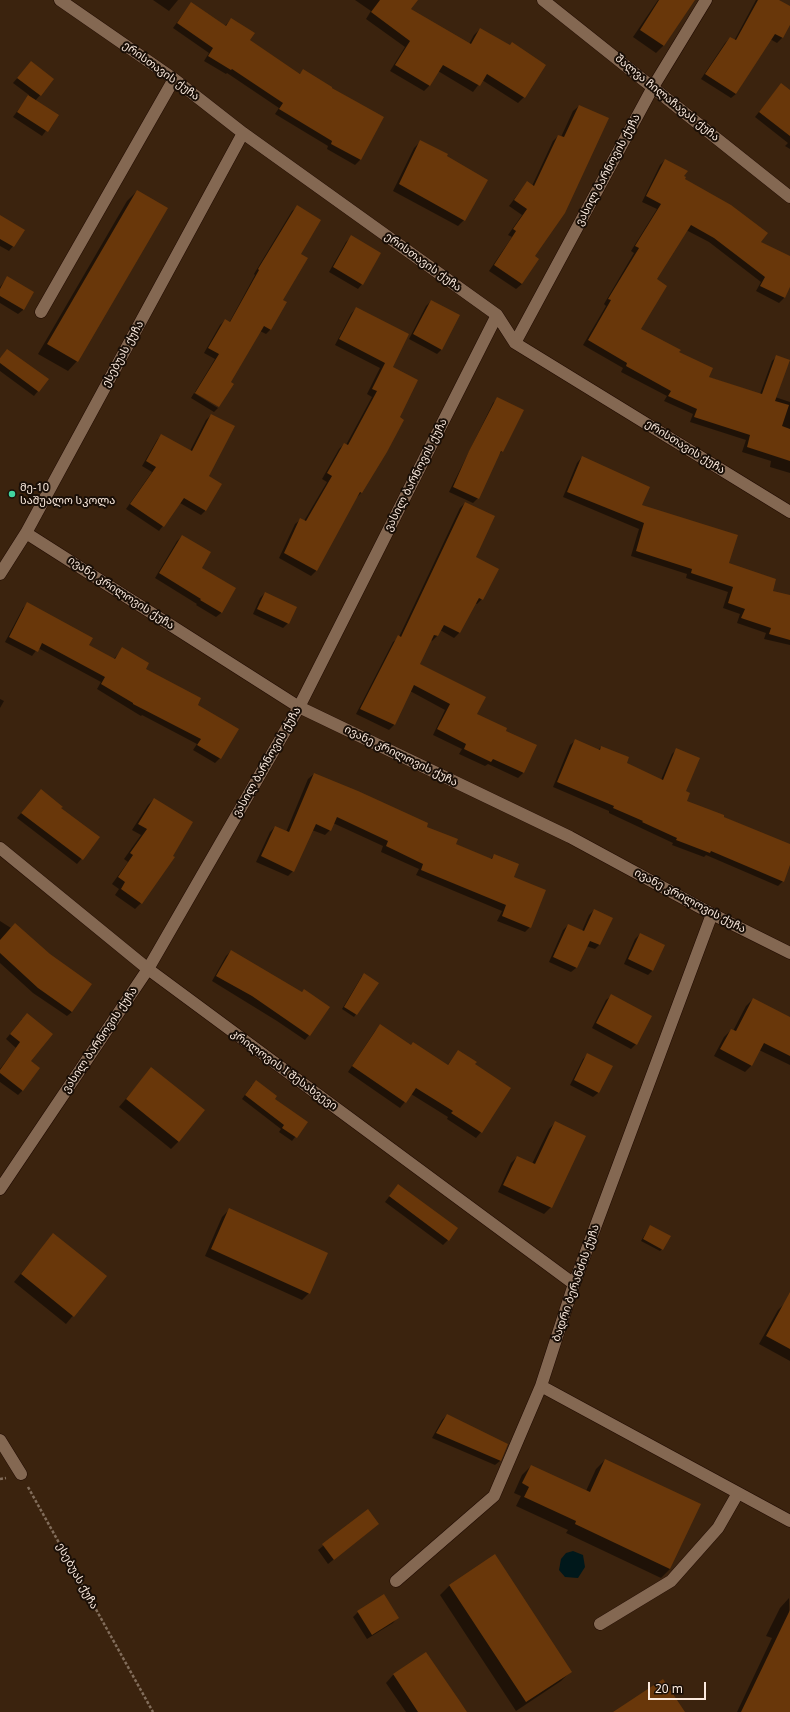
<!DOCTYPE html>
<html>
<head>
<meta charset="utf-8">
<style>
	body { margin:0 }
	#map { position:relative; width:790px; height:1712px; overflow:hidden; background:#3b230e; font-family:"Noto Sans",sans-serif }
	canvas { display:block }
	.scale { position:absolute; left:648px; top:1682px; width:58px; height:18px; box-sizing:border-box; border:2px solid #fbeade; border-top:0; padding-left:5px; font-size:12px; line-height:14px; white-space:nowrap; color:#fbeade; -webkit-text-stroke:3px #1a0f07; paint-order:stroke }
</style>
</head>
<body>
<div id="map">
<canvas width="790" height="1712"></canvas>
<div class="scale">20 m</div>
</div>
<script>
const context = document.querySelector('canvas').getContext('2d');
context.lineJoin = 'round';
function paint(path, color) { context.fillStyle = color; context.fill(path, 'evenodd'); }
const poly = rows => new Path2D(rows.map(r => 'M' + r).join(''));
function strokePath(path, color, width, dash) { context.strokeStyle = color; context.lineWidth = width; context.lineCap = dash ? 'butt' : 'round'; context.setLineDash(dash || []); context.stroke(path); }
function drawText(font, color, halo, rows, align = 'center') {
  context.font = font + ' "Noto Sans","Noto Sans Georgian",sans-serif'; context.lineWidth = 4; context.setLineDash([]); context.textBaseline = 'middle'; context.strokeStyle = halo; context.fillStyle = color; for (const [text, x, y, turn = 0] of rows) {
    context.save(); context.translate(x, y); context.rotate((+turn || 0) * Math.PI / 180); context.textAlign = isNaN(turn) ? turn : align; if (halo) context.strokeText(text, 0, 0); context.fillText(text, 0, 0); context.restore();
  }
}
paint(poly([
	[573,1551,583,1555,585,1567,578,1578,565,1577,559,1570,561,1559,566,1553]
]), '#00181b');
paint(poly([
	[153,0,178,0,169,11],
	[355,0,417,0,410,9,469,44,474,35,480,29,545,65,524,97,518,103,482,80,473,92,438,71,429,86,424,91,390,71,405,47,366,19,371,11],
	[658,0,694,0,664,45,656,53,633,37],
	[756,0,777,0,790,7,790,23,782,38,777,43,770,39,736,94,731,98,701,79,725,43,730,38,734,41],
	[191,3,225,26,231,19,249,40,300,74,303,71,383,118,360,160,355,165,327,149,328,146,275,114,279,108,227,73,226,74,204,61,209,53,173,28],
	[31,62,53,80,35,101,57,116,42,136,13,117,29,95,13,83],
	[777,89,790,91,790,149,785,146,788,143,755,117],
	[579,106,534,256,522,284,516,289,489,271,512,237,508,235,522,215,509,206,527,182,532,186,553,141,558,136,561,137,573,111],
	[420,142,445,157,464,220,458,226,393,191,414,148],
	[665,160,683,176,684,179,760,242,790,257,790,285,784,298,779,303,756,291,761,282,709,242,686,230,655,280,640,329,678,353,708,377,760,394,772,361,777,356,775,397,790,402,790,473,770,467,771,461,742,452,746,440,690,422,693,414,664,401,667,396,621,372,623,368,583,345,606,306,604,304,634,253,631,251,657,209,642,202,660,165],
	[137,191,77,361,68,371,38,354,127,201],
	[297,207,299,254,282,300,271,329,266,334,260,331,229,382,219,406,195,392,215,359,204,353,220,325,225,320,229,323,255,275,254,274,292,211],
	[0,216,13,246,9,251,0,246],
	[351,237,362,284,358,289,329,272,346,242],
	[7,278,33,293,23,310,18,314,0,303,0,287],
	[431,301,442,349,437,354,409,339,426,306],
	[356,308,391,367,361,493,356,498,316,571,311,576,279,558,295,524,301,519,304,521,327,482,322,479,339,449,344,444,346,445,372,397,367,394,380,368,335,345,351,314],
	[7,350,38,391,34,396,0,371,0,358],
	[194,393,218,408,214,412,191,398],
	[498,398,502,451,497,457,478,498,473,503,449,492,493,403],
	[211,415,205,511,201,515,180,503,159,531,126,509,152,472,142,466,157,440,161,435,190,451,206,420],
	[582,457,641,506,771,591,790,596,790,645,764,639,766,633,737,623,740,614,723,608,728,592,686,578,687,574,631,556,639,529,563,497,577,463],
	[465,503,482,599,477,604,475,603,459,633,454,638,440,630,437,636,432,641,431,640,419,664,476,715,504,732,535,746,523,773,518,778,488,764,485,766,459,754,462,749,433,735,445,710,410,691,394,725,389,730,356,714,393,642,399,637,460,508],
	[182,536,201,568,235,588,221,613,216,617,196,605,197,604,155,578,177,541],
	[265,593,288,623,283,628,253,614,260,598],
	[28,603,88,645,114,659,122,649,145,670,196,705,220,758,215,763,193,750,197,744,142,715,141,716,97,689,101,682,38,648,32,656,5,642,23,608],
	[0,699,4,701,0,708],
	[575,741,598,750,601,747,626,764,661,780,672,754,677,749,685,801,790,845,790,863,783,881,778,886,706,855,704,857,672,845,673,843,609,813,609,811,553,787,570,745],
	[314,774,425,827,455,844,491,859,494,855,512,878,530,927,525,932,497,921,502,911,416,875,419,869,381,852,383,846,333,823,330,830,325,835,312,830,293,871,288,876,256,862,270,832,275,827,286,832,308,779],
	[36,795,60,809,99,838,77,864,17,818],
	[154,799,141,903,135,909,115,895,119,889,112,884,128,862,124,859,141,835,132,830,148,805],
	[594,910,599,945,595,949,586,946,576,968,571,972,549,962,563,930,568,925,582,931,589,915],
	[0,921,11,928,72,1012,67,1016,33,993,0,963],
	[640,934,653,970,648,975,624,964,635,939],
	[231,951,301,993,304,990,309,1035,305,1040,277,1021,212,981,226,956],
	[362,976,377,983,354,1017,342,1009],
	[611,996,636,1044,631,1049,592,1028,606,1000],
	[753,999,790,1027,790,1065,759,1050,752,1065,745,1072,714,1056,724,1037,731,1030,733,1031,746,1006],
	[22,1019,22,1091,18,1095,0,1082,0,1069,16,1048,6,1039],
	[380,1026,410,1046,447,1066,458,1051,474,1065,510,1088,481,1132,476,1138,447,1119,448,1117,411,1094,400,1108,348,1072,375,1031],
	[588,1054,611,1066,598,1093,593,1097,570,1085,583,1059],
	[151,1069,179,1141,171,1149,119,1107],
	[252,1085,307,1122,292,1141,279,1132,281,1129,242,1099],
	[555,1123,551,1207,544,1214,498,1192,511,1163,517,1157,532,1164,549,1129],
	[398,1185,448,1240,443,1245,385,1202],
	[230,1209,309,1293,302,1300,205,1256,222,1217],
	[650,1226,662,1249,660,1251,641,1241],
	[53,1235,105,1277,66,1324,14,1282],
	[785,1303,790,1305,790,1361,759,1344,778,1310],
	[447,1415,507,1445,500,1461,495,1465,432,1438,442,1420],
	[605,1460,670,1569,661,1578,566,1533,568,1530,516,1506,521,1496,514,1493,522,1475,531,1466,586,1491,596,1469],
	[368,1510,378,1524,328,1564,318,1550],
	[450,1585,571,1671,561,1681,516,1711,440,1595],
	[789,1598,790,1712,737,1712,772,1638,766,1636,780,1608],
	[358,1612,397,1618,393,1623,367,1639,353,1617],
	[426,1653,465,1712,406,1712,386,1683,393,1675]
]), '#0007');
paint(poly([
	[380,0,418,0,411,9,471,44,480,28,510,45,512,42,546,65,525,98,487,74,480,86,443,65,430,86,395,65,410,41,371,12],
	[659,0,695,0,664,46,640,30],
	[758,0,779,0,790,6,790,25,783,38,775,34,736,94,705,74,730,37,736,40],
	[191,2,226,26,231,18,255,33,250,40,300,74,303,69,332,87,332,88,384,117,361,160,331,144,332,141,279,109,283,103,232,69,231,70,208,56,213,48,177,23],
	[31,61,54,79,41,96,17,78],
	[781,83,790,90,790,136,759,112],
	[28,95,59,115,48,132,17,112],
	[579,105,609,118,565,213,535,256,539,259,522,284,494,265,516,231,513,229,527,209,514,200,527,181,534,186,558,135,564,137],
	[420,140,448,154,447,156,488,180,465,221,399,184],
	[665,159,688,171,684,176,686,177,685,179,731,205,768,233,761,242,790,256,790,287,785,298,760,286,765,277,714,238,691,225,657,279,667,286,641,329,681,350,679,352,713,368,709,377,762,394,776,355,790,360,775,401,789,405,782,426,790,429,790,461,747,447,750,435,694,417,697,409,668,396,671,391,626,366,627,363,588,340,611,300,608,299,639,248,635,246,661,204,646,196],
	[137,190,168,208,78,362,47,344],
	[297,205,321,220,301,254,308,258,283,300,287,302,271,330,264,326,231,382,234,384,219,407,195,393,219,354,208,348,225,319,230,322,259,270,258,269],
	[0,215,25,230,14,247,0,239],
	[351,235,381,253,363,285,333,267],
	[7,276,34,292,24,310,0,296,0,289],
	[431,300,460,315,442,350,413,334],
	[356,307,409,334,393,367,418,380,400,417,404,420,387,452,362,493,360,492,317,571,284,553,300,518,306,521,332,476,327,473,344,443,348,445,377,391,372,389,385,363,339,339],
	[7,349,49,379,39,392,0,363,0,358],
	[497,397,524,410,503,452,501,451,479,499,453,487,469,451],
	[211,414,235,426,209,476,222,484,206,511,184,498,164,527,130,504,156,467,146,461,161,434,192,451],
	[582,456,650,487,642,505,738,535,729,563,776,579,773,591,790,595,790,640,769,634,771,628,741,618,745,609,728,603,733,587,691,573,692,569,636,551,644,523,567,492],
	[465,502,495,516,476,557,499,569,483,600,479,598,460,633,444,625,438,636,434,635,420,664,486,697,477,714,507,728,506,731,537,745,524,773,493,759,491,762,464,749,466,744,437,729,450,704,414,685,395,725,360,709,398,635,401,637],
	[182,535,211,552,202,568,236,588,222,613,200,600,201,599,159,573],
	[265,592,297,607,289,624,257,609],
	[27,602,93,638,89,645,115,659,122,647,149,663,146,669,201,698,198,705,239,729,221,759,197,745,201,739,133,704,133,703,101,684,105,677,42,643,38,652,9,637],
	[575,739,600,750,601,746,629,757,627,763,663,780,676,748,700,758,686,791,690,793,687,801,724,815,724,817,790,844,790,865,784,882,711,851,710,853,676,840,677,838,642,822,643,821,613,808,614,806,557,782],
	[314,773,358,791,428,823,427,827,458,839,456,844,492,859,494,854,519,864,514,877,546,890,531,928,502,916,506,905,421,870,423,864,386,846,388,841,337,817,331,831,316,824,294,872,261,856,275,826,289,832],
	[41,789,63,807,61,808,100,837,83,860,21,813],
	[154,798,193,822,173,856,175,857,142,904,121,889,125,882,118,877,133,855,130,853,147,829,138,824],
	[594,909,613,918,600,945,590,941,577,968,553,957,568,924,584,931],
	[15,923,50,954,92,984,72,1012,38,988,0,953,0,940],
	[640,933,665,945,653,971,628,959],
	[231,950,302,992,304,989,330,1007,310,1036,252,996,216,976],
	[364,973,379,983,357,1015,344,1007],
	[611,994,652,1016,637,1045,596,1023],
	[753,998,790,1017,790,1056,764,1043,752,1066,720,1049,731,1029,736,1031],
	[27,1013,53,1034,31,1061,40,1068,23,1091,0,1073,0,1070,20,1042,10,1034],
	[380,1024,411,1045,413,1042,448,1065,458,1050,477,1062,475,1064,511,1088,482,1133,451,1113,453,1111,416,1088,406,1103,352,1066],
	[587,1053,613,1066,599,1093,574,1080],
	[151,1067,205,1110,179,1142,126,1099],
	[256,1080,277,1096,275,1099,308,1122,297,1138,282,1128,284,1125,245,1095],
	[555,1121,586,1136,552,1208,503,1185,517,1156,535,1164],
	[398,1184,458,1228,449,1241,389,1196],
	[229,1208,328,1253,310,1294,211,1249],
	[650,1225,671,1236,663,1250,643,1239],
	[53,1233,107,1276,74,1317,21,1274],
	[790,1292,790,1349,766,1336],
	[447,1414,508,1444,501,1461,436,1433],
	[605,1459,701,1504,670,1569,575,1524,576,1521,524,1497,529,1487,522,1483,531,1465,590,1492],
	[368,1509,379,1524,334,1560,322,1544],
	[495,1554,572,1672,526,1702,449,1585],
	[384,1594,399,1618,372,1635,357,1611],
	[790,1610,790,1712,741,1712],
	[426,1652,459,1700,467,1712,418,1712,393,1674],
	[663,1679,685,1712,613,1712]
]), '#69370a');
const minor = poly([
	[60,0,174,79,243,133,497,315,515,343,790,512],
	[543,0,790,197],
	[41,312,174,79],
	[515,343,653,87,706,0],
	[26,533,299,707,570,837,712,914,790,953],
	[0,574,26,533,243,133],
	[0,848,148,969,574,1284],
	[712,914,574,1284,541,1386,790,1521],
	[0,1189,148,969,299,707,497,315],
	[0,1440,21,1474],
	[396,1581,494,1496,541,1386],
	[600,1624,671,1581,718,1528,738,1493]
]);
strokePath(minor, '#210b00', 13);
strokePath(poly([
	[0,1479,6,1478],
	[28,1487,153,1712]
]), '#826d5b', 2.5, [3, 2]);
strokePath(minor, '#846852', 12);
for (const [x, y, r, color] of [
	[12,494,4,"#42d4a0"]
]) { const dot = new Path2D(); dot.arc(x, y, r, 0, 2 * Math.PI); context.fillStyle = color; context.fill(dot); strokePath(dot, '#1a0f07', 1.5); }
drawText('11px', '#fbeade', '#1a0f07', [
	["ერისთავის ქუჩა",161,71,36],
	["შალვა ჩილაჩავას ქუჩა",667,98,39],
	["ვასილ ბარნოვის ქუჩა",608,170,-62],
	["ერისთავის ქუჩა",423,262,36],
	["ესებუას ქუჩა",123,354,-61],
	["ერისთავის ქუჩა",685,447,32],
	["ვასილ ბარნოვის ქუჩა",416,475,-63],
	["ივანე კრილოვის ქუჩა",121,593,33],
	["ივანე კრილოვის ქუჩა",401,756,26],
	["ვასილ ბარნოვის ქუჩა",267,762,-60],
	["ივანე კრილოვის ქუჩა",690,901,28],
	["ვასილ ბარნოვის ქუჩა",100,1040,-56],
	["კრილოვის I შესახვევი",284,1070,36],
	["ბადრი ბერანძის ქუჩა",576,1283,-71],
	["ესებუას ქუჩა",77,1576,61]
]);
drawText('11px', '#fbeade', '#1a0f07', [
	["მე-10",20,488],
	["საშუალო სკოლა",20,501]
], 'left');
</script>
</body>
</html>
